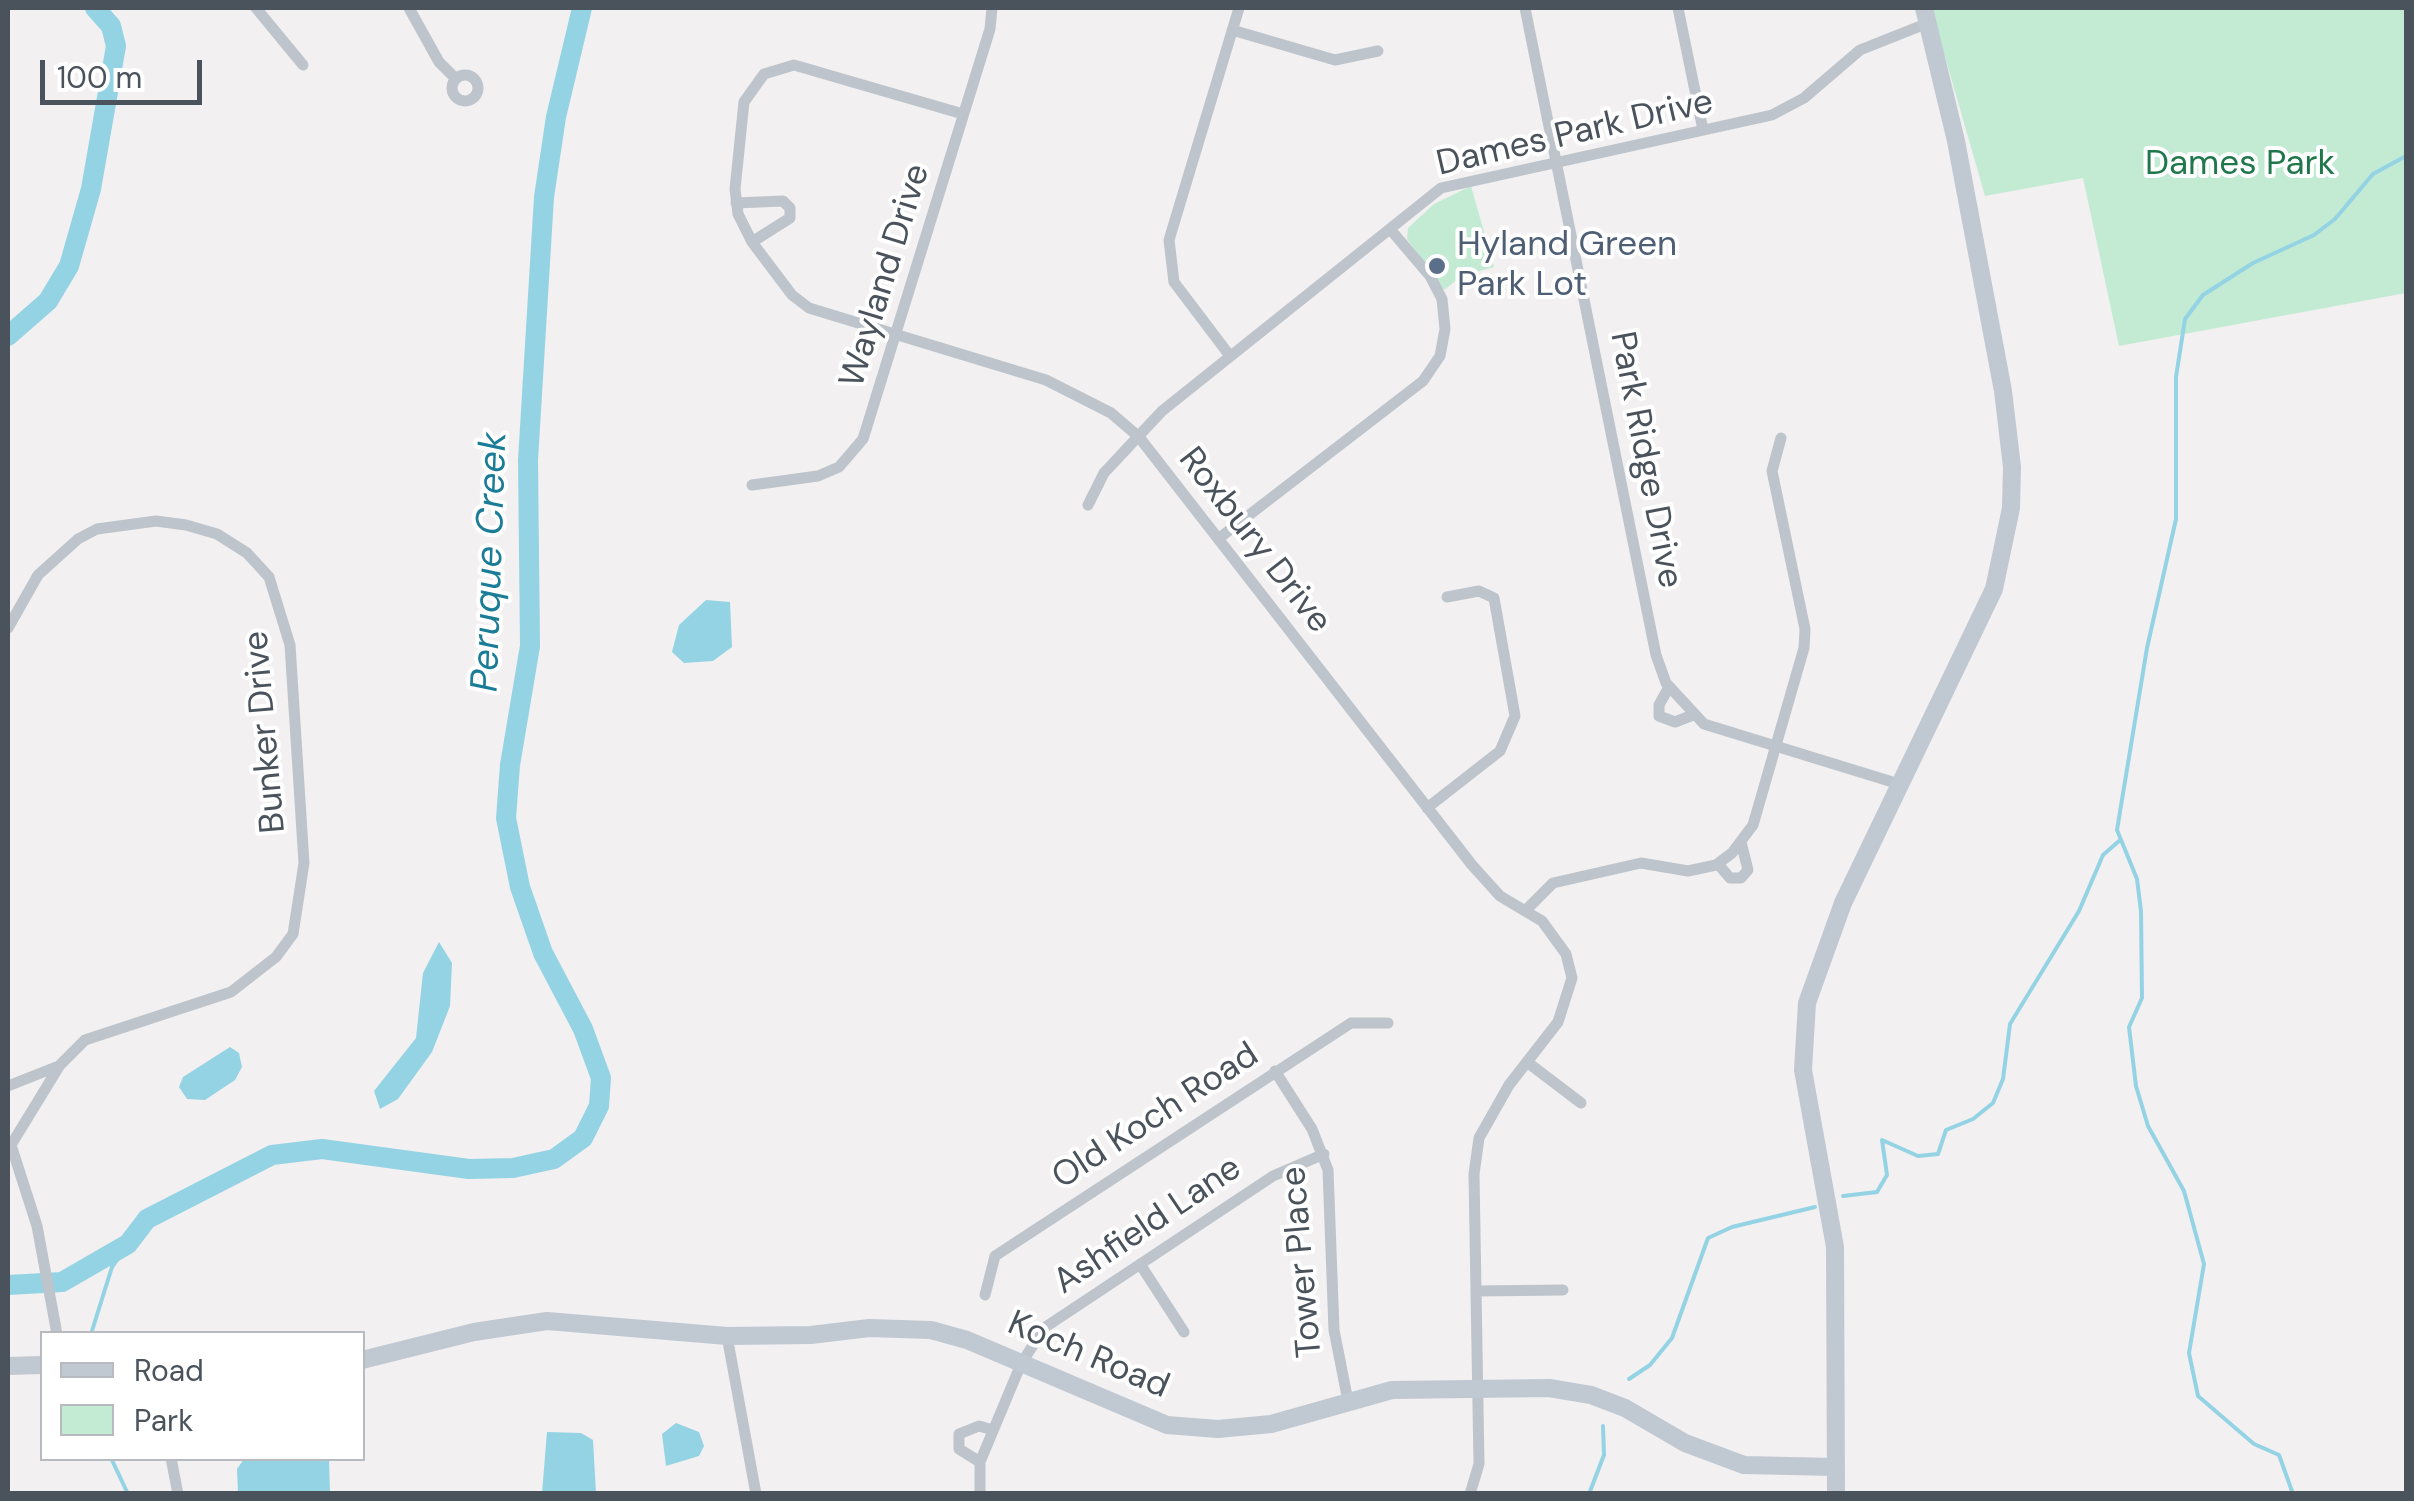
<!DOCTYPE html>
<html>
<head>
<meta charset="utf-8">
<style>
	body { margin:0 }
	#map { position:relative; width:2414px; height:1501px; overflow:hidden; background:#f2f0f0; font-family:"DM Sans",sans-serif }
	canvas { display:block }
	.frame { position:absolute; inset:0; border:10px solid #4a535c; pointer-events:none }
	.legend { position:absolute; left:40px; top:1331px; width:325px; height:130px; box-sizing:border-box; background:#fff; border:2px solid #b7babe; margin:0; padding:12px 18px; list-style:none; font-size:30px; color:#4a535c }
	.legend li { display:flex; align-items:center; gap:20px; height:50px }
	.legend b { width:50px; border:2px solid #b7babe }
	.scale { position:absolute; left:40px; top:60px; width:162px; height:45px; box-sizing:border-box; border:5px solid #4a535c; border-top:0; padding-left:12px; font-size:30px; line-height:35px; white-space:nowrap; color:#4a535c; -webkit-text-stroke:8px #fff; paint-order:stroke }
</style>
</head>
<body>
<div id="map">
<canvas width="2414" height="1501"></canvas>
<div class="frame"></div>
<ul class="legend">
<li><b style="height:12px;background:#c0c8d2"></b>Road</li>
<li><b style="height:28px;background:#c3ebd3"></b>Park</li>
</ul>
<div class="scale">100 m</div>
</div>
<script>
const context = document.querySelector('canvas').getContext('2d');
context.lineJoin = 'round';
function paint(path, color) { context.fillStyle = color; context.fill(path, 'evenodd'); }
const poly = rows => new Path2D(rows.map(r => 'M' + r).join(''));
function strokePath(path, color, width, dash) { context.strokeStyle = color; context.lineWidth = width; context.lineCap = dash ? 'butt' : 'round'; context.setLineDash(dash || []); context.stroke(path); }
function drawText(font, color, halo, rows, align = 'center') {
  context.font = font + ' "DM Sans",sans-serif'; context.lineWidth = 8; context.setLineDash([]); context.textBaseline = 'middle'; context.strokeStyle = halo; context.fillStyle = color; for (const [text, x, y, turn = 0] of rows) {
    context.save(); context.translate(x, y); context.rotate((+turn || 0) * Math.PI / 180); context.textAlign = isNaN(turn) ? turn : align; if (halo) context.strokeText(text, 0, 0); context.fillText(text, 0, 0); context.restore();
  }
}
paint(poly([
	[1931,8,2406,8,2406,293,2119,346,2083,178,1985,196],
	[1471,186,1494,267,1462,276,1444,290,1407,239,1408,228,1434,204]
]), '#c3ebd3');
paint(poly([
	[706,600,730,602,732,647,713,661,684,663,672,652,679,625],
	[439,942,452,963,450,1006,432,1052,398,1099,380,1109,374,1091,416,1038,423,973],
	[230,1047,239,1053,242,1067,235,1080,205,1100,187,1099,179,1087,183,1077],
	[676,1423,699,1432,704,1446,699,1456,666,1466,662,1434],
	[547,1432,581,1433,593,1440,596,1493,542,1493],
	[244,1459,329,1459,330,1493,238,1493,237,1469]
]), '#94d3e4');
strokePath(poly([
	[1843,1196,1877,1192,1887,1175,1882,1140,1918,1156,1938,1154,1946,1130,1973,1119,1993,1103,2003,1079,2010,1024,2079,911,2103,855,2119,841],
	[91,1334,112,1267,128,1244],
	[1629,1379,1650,1365,1672,1338,1708,1238,1732,1227,1815,1207],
	[111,1458,128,1494],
	[1589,1494,1604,1455,1603,1426],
	[2293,1494,2279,1455,2254,1444,2198,1396,2189,1353,2204,1264,2184,1191,2148,1126,2136,1086,2129,1027,2142,998,2141,911,2137,879,2117,830,2147,648,2176,519,2176,377,2185,319,2203,295,2253,263,2314,235,2335,219,2373,174,2406,156]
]), '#94d3e4', 4);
strokePath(poly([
	[8,336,48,301,69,266,91,189,116,46,111,26,95,8],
	[8,1285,62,1282,128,1244,147,1219,272,1155,322,1149,469,1169,513,1168,554,1159,583,1138,599,1106,601,1078,583,1029,543,953,520,887,506,818,510,765,530,646,528,460,544,197,556,117,582,8]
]), '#94d3e4', 20);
strokePath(poly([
	[256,8,303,65],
	[409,8,439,62,455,78],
	[1525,8,1656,655,1666,683,1704,724,1899,784],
	[1678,8,1703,130],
	[1232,30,1335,60,1378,51],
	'452 88a13 13 0 1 1 26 0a13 13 0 1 1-26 0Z',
	[963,114,794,65,764,74,744,102,735,189,738,214,752,242,792,295,809,308,1046,380,1111,413,1139,437,1472,865,1500,896,1542,921,1566,954,1572,978,1558,1022,1509,1085,1479,1138,1474,1174,1479,1464,1470,1494],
	[736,203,783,201,790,208,790,218,752,242],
	[1230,356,1174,282,1169,240,1239,8],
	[752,485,818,476,839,467,863,439,990,29,992,8],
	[1088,505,1104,473,1162,411,1441,188,1772,115,1804,98,1860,50,1928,23],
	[1218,539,1423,381,1440,356,1445,329,1442,299,1430,276,1390,229],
	[8,628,38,575,78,539,97,529,156,521,186,525,217,534,247,553,269,577,290,645,304,863,293,934,276,957,231,992,85,1040,60,1065,11,1145,8,1143],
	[1669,687,1659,705,1659,716,1675,722,1693,715],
	[1427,808,1500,751,1515,716,1494,598,1479,591,1447,597],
	[1718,864,1730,878,1741,878,1748,870,1741,842],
	[1525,911,1553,883,1641,863,1688,871,1716,865,1732,853,1753,825,1804,648,1805,629,1772,471,1781,438],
	[1527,1062,1581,1103],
	[1275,1071,1312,1129,1328,1170,1334,1330,1348,1401],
	[8,1086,56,1067],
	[11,1145,37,1226,57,1334],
	[1140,1264,1184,1332],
	[1476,1291,1563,1290],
	[985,1295,995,1256,1351,1023,1388,1023],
	[727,1336,756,1494],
	[171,1458,178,1494],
	[980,1462,959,1449,959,1434,979,1426,993,1430],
	[980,1494,980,1462,1021,1364,1044,1328,1273,1176,1324,1154]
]), '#bdc4cb', 11);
strokePath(poly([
	[362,1360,474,1332,547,1321,727,1336,811,1335,869,1328,931,1330,967,1340,1167,1425,1218,1429,1271,1424,1392,1390,1549,1388,1591,1395,1625,1408,1685,1443,1744,1465,1835,1467],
	[8,1366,42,1365],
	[1836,1494,1835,1247,1803,1070,1807,1003,1843,903,1994,589,2011,508,2012,467,2003,391,1956,141,1924,8]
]), '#c0c8d2', 18);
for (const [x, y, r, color] of [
	[1437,266,10,"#5c6f8a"]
]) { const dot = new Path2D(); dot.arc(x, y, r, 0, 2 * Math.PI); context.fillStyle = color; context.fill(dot); strokePath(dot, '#fff', 4); }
drawText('35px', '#4a535c', '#fff', [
	["Dames Park Drive",1575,134,-13],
	["Wayland Drive",886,276,-73],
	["Park Ridge Drive",1645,460,79],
	["Roxbury Drive",1254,541,52],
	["Bunker Drive",266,732,-95],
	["Old Koch Road",1156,1117,-33],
	["Ashfield Lane",1148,1226,-34],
	["Tower Place",1303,1262,-95],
	["Koch Road",1088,1356,23]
]);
drawText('35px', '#20774c', '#fff', [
	["Dames Park",2240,165]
]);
drawText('35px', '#4e5e75', '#fff', [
	["Hyland Green",1457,246],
	["Park Lot",1457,286]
], 'left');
drawText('italic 38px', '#1a7c97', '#fff', [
	["Peruque Creek",491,562,-88]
]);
</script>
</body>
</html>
